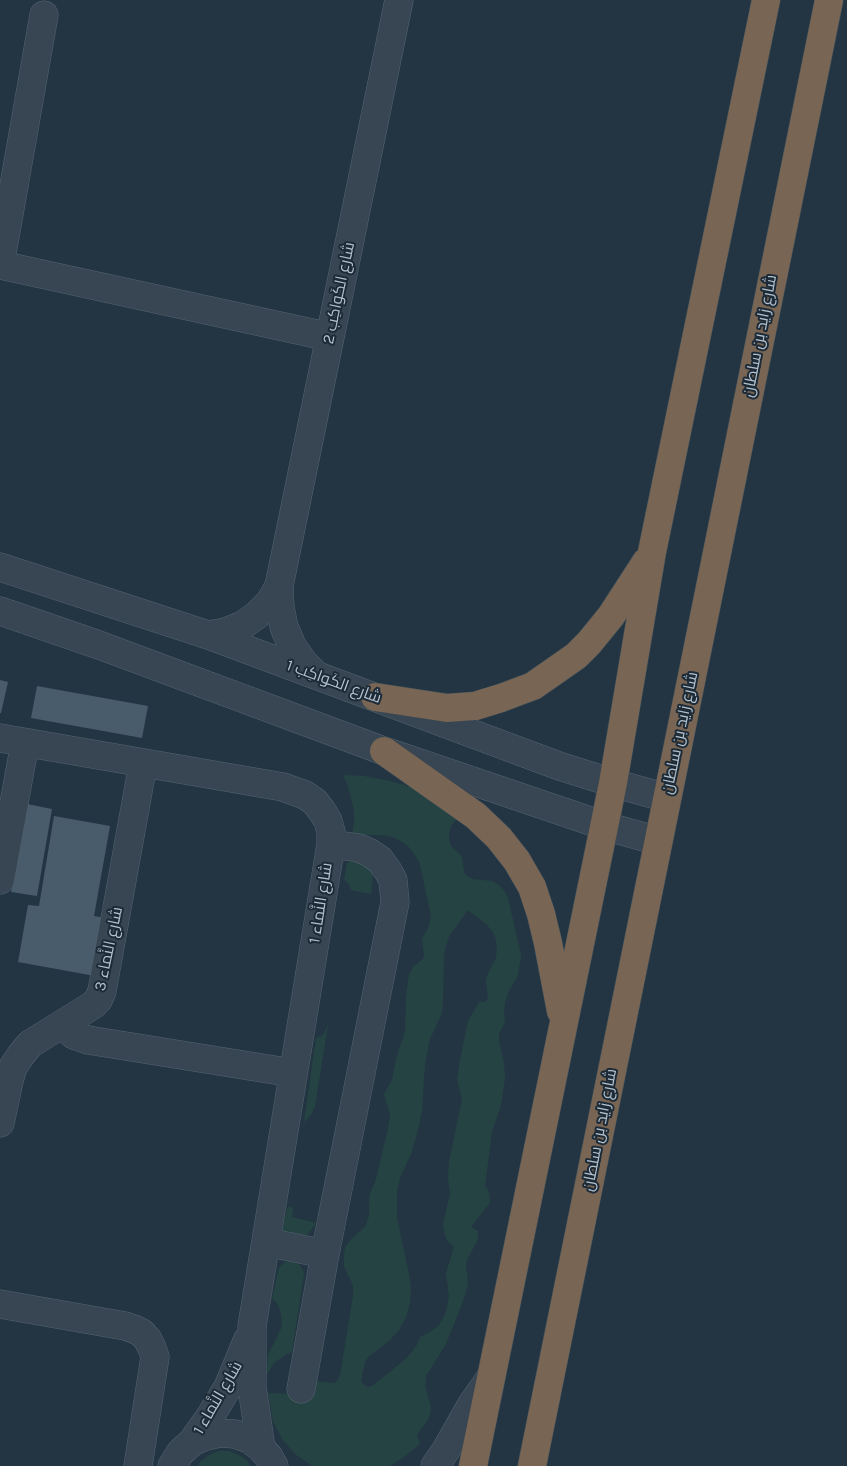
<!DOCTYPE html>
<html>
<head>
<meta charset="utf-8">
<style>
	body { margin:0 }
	canvas { display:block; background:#233542 }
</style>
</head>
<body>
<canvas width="847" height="1466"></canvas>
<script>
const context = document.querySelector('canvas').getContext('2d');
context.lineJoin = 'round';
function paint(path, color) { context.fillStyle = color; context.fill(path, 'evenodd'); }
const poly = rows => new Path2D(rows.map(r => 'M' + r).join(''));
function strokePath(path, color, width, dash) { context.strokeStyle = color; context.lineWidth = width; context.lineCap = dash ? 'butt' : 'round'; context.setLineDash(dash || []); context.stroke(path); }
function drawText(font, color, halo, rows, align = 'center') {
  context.font = font + ' Karla,Cairo,sans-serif'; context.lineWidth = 4; context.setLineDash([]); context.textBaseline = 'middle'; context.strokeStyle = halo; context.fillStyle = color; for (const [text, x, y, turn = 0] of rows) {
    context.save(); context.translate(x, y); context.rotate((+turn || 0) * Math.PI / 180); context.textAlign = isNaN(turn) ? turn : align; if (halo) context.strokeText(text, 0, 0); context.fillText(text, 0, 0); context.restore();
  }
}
paint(poly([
	[343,775,364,776,385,780,405,785,424,793,460,817,455,821,451,826,449,833,449,840,451,846,462,857,464,872,467,876,472,879,492,881,499,885,504,891,508,898,521,955,518,975,508,993,505,1002,504,1012,505,1022,499,1034,499,1041,504,1064,505,1078,501,1105,492,1132,485,1186,489,1192,490,1201,489,1204,471,1227,478,1231,478,1239,467,1260,466,1265,468,1284,462,1304,446,1344,426,1376,425,1386,431,1407,430,1413,428,1420,418,1433,417,1437,420,1444,404,1457,390,1466,314,1466,311,1465,295,1454,282,1439,273,1421,268,1393,313,1395,314,1381,332,1383,336,1382,340,1376,353,1296,353,1286,344,1266,344,1257,345,1248,350,1240,365,1227,369,1216,369,1202,370,1194,376,1179,389,1124,390,1114,384,1094,392,1080,396,1059,405,1032,406,998,409,974,414,966,423,959,424,956,422,939,428,928,431,917,420,864,415,855,408,846,399,840,389,836,379,835,352,835,354,822,354,810,348,786],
	[468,910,487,925,493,932,496,940,497,949,496,958,488,973,486,980,488,999,485,1002,480,1001,468,1021,459,1065,457,1080,462,1099,449,1162,448,1178,450,1194,443,1224,444,1232,447,1240,454,1247,446,1273,449,1296,447,1307,444,1317,438,1326,430,1332,420,1337,417,1345,407,1358,372,1386,368,1387,364,1385,361,1381,365,1362,368,1357,389,1341,399,1330,406,1317,410,1303,411,1288,409,1274,397,1218,397,1191,400,1178,411,1154,418,1130,422,1111,425,1063,430,1039,441,1015,443,1004,444,955,446,945,450,935],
	[353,861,366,863,373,874,371,894,351,890,349,884,344,880,347,863],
	[328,1025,315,1106,311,1115,304,1122,316,1038,323,1035],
	[289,1206,293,1208,292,1217,316,1223,308,1234,303,1236,287,1235,282,1231,287,1209],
	[289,1261,298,1263,303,1270,304,1274,292,1352,285,1355,274,1363,266,1376,268,1355,281,1329,282,1322,280,1309,277,1303,272,1298,279,1268,285,1262],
	[219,1451,229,1451,239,1455,248,1461,250,1466,198,1466,200,1462,209,1455]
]), '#254342');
paint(poly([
	[0,680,8,682,1,713,0,713],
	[37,686,148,706,142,738,31,718],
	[27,804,52,809,37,896,11,892],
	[54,816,110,826,94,916,105,918,95,976,18,962,28,905,39,906]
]), '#485c6b');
const minor = poly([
	[0,265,330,337],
	[0,265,44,15],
	[0,567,208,635,559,766,613,783,667,798],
	[0,611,99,645,384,751,605,826,658,841],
	[208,635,226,632,243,625,257,615,270,602,279,586],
	[316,675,304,663,292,646,284,627,280,607,279,586,399,0],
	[0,738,283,787,305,795,315,802,322,811,328,821,331,832,331,844,252,1326,252,1387,261,1448],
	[0,880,25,743],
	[62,1025,74,1035,88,1040,293,1073],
	[0,1123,9,1081,13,1067,21,1055,30,1044,93,1005,98,1000,102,991,143,764],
	[266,1242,325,1254],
	[0,1304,125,1326,134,1329,142,1333,148,1340,152,1348,155,1357,138,1466],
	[301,1389,325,1254,395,902,393,880,388,871,380,860,370,853,359,848,331,844],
	[192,1442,211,1415,228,1387,247,1341],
	[172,1466,180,1453,192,1442,206,1436,220,1433,235,1434,249,1439,261,1448,269,1457,274,1466],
	[435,1466,446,1450,472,1404,491,1377]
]);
const highway = poly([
	[375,697,447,708,475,706,501,698,533,686,576,656,589,643,611,616,646,562],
	[384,751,476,816,499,838,517,861,532,887,541,914,548,943,561,1011],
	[473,1466,613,783,652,552,766,0],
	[532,1466,829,0]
]);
strokePath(minor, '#55646f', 29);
strokePath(highway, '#42515c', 29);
strokePath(minor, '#374652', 28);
strokePath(highway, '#786553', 28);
drawText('16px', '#b4c1cc', '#1c2b37', [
	["شارع الكَواكِب 2",339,293,-78],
	["شارع زايد بن سلطان",760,336,-79],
	["شارع الكَواكِب 1",334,682,20],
	["شارع زايد بن سلطان",680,733,-78],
	["شارع النَّماء 1",321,903,-81],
	["شارع النَّماء 3",109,949,-78],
	["شارع زايد بن سلطان",600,1130,-79],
	["شارع النَّماء 1",218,1398,-60]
]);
</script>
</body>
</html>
